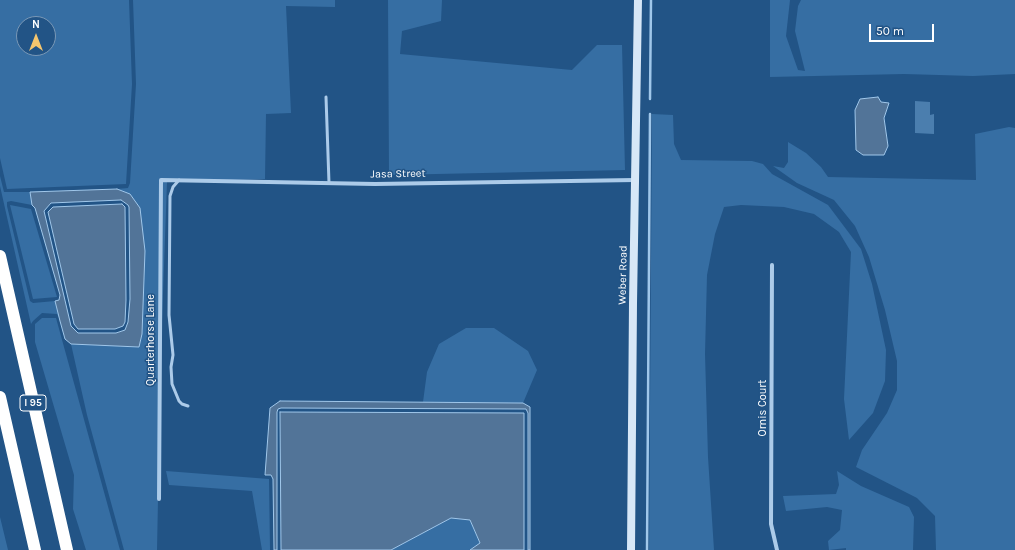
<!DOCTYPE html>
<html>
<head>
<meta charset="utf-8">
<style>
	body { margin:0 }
	#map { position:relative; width:1015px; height:550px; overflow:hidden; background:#225486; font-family:Karla,sans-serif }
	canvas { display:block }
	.north { position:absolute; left:16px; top:16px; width:40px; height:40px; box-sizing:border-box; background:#225486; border:1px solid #7a98b6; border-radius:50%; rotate:0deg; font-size:11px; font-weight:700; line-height:16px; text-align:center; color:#fff }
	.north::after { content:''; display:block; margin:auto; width:14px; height:18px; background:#f5c66e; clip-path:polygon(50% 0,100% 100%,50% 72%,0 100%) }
	.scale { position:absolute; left:869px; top:24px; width:65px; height:18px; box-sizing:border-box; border:2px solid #fff; border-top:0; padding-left:5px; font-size:12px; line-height:14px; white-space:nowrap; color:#fff; -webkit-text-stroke:3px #225486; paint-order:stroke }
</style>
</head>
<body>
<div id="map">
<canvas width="1015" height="550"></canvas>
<div class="north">N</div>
<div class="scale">50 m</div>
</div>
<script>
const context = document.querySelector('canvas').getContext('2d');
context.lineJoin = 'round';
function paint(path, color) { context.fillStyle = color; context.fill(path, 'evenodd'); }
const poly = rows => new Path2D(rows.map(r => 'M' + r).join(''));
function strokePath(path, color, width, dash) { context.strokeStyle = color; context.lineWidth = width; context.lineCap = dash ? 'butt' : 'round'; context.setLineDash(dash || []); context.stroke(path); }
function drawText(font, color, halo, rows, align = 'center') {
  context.font = font + ' Karla,sans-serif'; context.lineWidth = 3; context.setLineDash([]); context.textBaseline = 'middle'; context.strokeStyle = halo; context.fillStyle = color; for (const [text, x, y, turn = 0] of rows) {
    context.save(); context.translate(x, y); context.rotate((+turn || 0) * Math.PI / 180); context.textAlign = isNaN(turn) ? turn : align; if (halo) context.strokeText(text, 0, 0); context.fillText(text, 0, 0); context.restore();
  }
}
paint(poly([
	[0,0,129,0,132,84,126,184,7,189,0,158],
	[24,24,48,24,48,48,24,48],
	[133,0,335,0,335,7,286,6,291,113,266,114,265,179,167,182,161,349,157,550,124,550,87,415,71,344,139,347,142,334,145,251,130,194,117,189,128,188,130,183,136,84],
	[388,0,442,0,441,21,402,31,400,54,572,70,597,45,622,45,625,170,389,175],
	[770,0,790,0,786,36,798,70,805,71,795,31,798,6,801,0,1015,0,1015,74,973,76,904,74,770,77],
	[652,114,673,115,674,144,681,160,752,161,763,164,772,174,828,205,861,249,872,284,886,350,885,381,873,413,849,440,844,399,851,252,839,232,814,214,784,207,741,205,724,207,715,234,707,275,705,354,708,457,714,550,649,550],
	[1009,127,1015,128,1015,550,936,550,935,516,917,498,856,467,862,450,887,413,897,390,897,361,885,310,869,257,855,226,834,200,797,183,773,166,784,168,788,162,788,142,806,153,821,167,828,177,976,180,975,134],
	[0,176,4,192,30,192,32,205,11,201,7,202,7,206,30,301,33,303,55,301,60,320,57,314,42,313,33,321,31,324,0,186],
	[10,205,31,209,57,297,33,299],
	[42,318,56,318,120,550,86,550,73,509,74,475,35,342,35,324],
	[466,328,494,328,528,351,537,370,523,403,423,402,427,372,439,344],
	[166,471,269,479,270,550,262,550,252,491,169,485],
	[837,471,861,486,909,507,914,517,913,550,846,550,846,548,829,550,828,541,840,530,842,510,827,507,786,511,783,496,836,494,839,485],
	[0,517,8,550,0,550],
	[451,518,470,520,480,544,470,550,391,550]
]), '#366ea3');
const water = poly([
	[878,97,881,102,889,103,884,118,888,146,884,155,863,155,856,150,855,110,860,99,878,97],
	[117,189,130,194,140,208,145,251,142,334,139,347,71,344,65,339,60,321,55,301,59,300,60,295,35,208,32,205,30,192,117,189],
	[121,200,128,205,129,207,130,299,128,322,125,330,116,333,78,333,71,326,44,211,51,203,121,200],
	[122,204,125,207,126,300,125,322,123,326,115,329,78,329,74,324,48,212,53,207,122,204],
	[280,401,519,403,523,403,530,407,530,550,528,550,528,413,526,409,281,408,278,409,277,412,277,550,274,550,273,479,271,475,265,475,270,408,280,401],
	[280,412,524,413,524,550,470,550,480,543,470,520,451,518,391,550,281,550,280,412]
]);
paint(water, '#527498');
strokePath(water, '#a0c7ea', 1);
strokePath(poly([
	[650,99,651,0],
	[647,550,650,114]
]), '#a0c7ea', 2.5);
paint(poly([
	[915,101,930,102,930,115,934,114,934,134,915,133]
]), '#4b7eae');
strokePath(poly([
	[326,97,329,183],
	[179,180,173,187,170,196,169,315,173,355,171,367,172,384,179,401,182,404,188,406]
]), '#accbe9', 3);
strokePath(poly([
	[772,265,771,524,777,550],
	[159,499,161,180,375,184,635,180]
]), '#accbe9', 4);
strokePath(poly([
	[631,550,633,303,638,0]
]), '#d7e7f7', 8);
strokePath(poly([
	[0,256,67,550],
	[0,397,35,550]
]), '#fff', 12);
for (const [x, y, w] of [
	[33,403,26]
]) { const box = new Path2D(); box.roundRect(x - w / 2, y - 8, w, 16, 3); context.fillStyle = '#225486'; context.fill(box); strokePath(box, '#fff', 1); }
drawText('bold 10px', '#fff', null, [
	["I 95",33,403]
]);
drawText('11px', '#fff', '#225486', [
	["Jasa Street",398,174,-1],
	["Weber Road",623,275,-89],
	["Quarterhorse Lane",151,340,-90],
	["Ornis Court",763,408,-90]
]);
</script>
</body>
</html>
